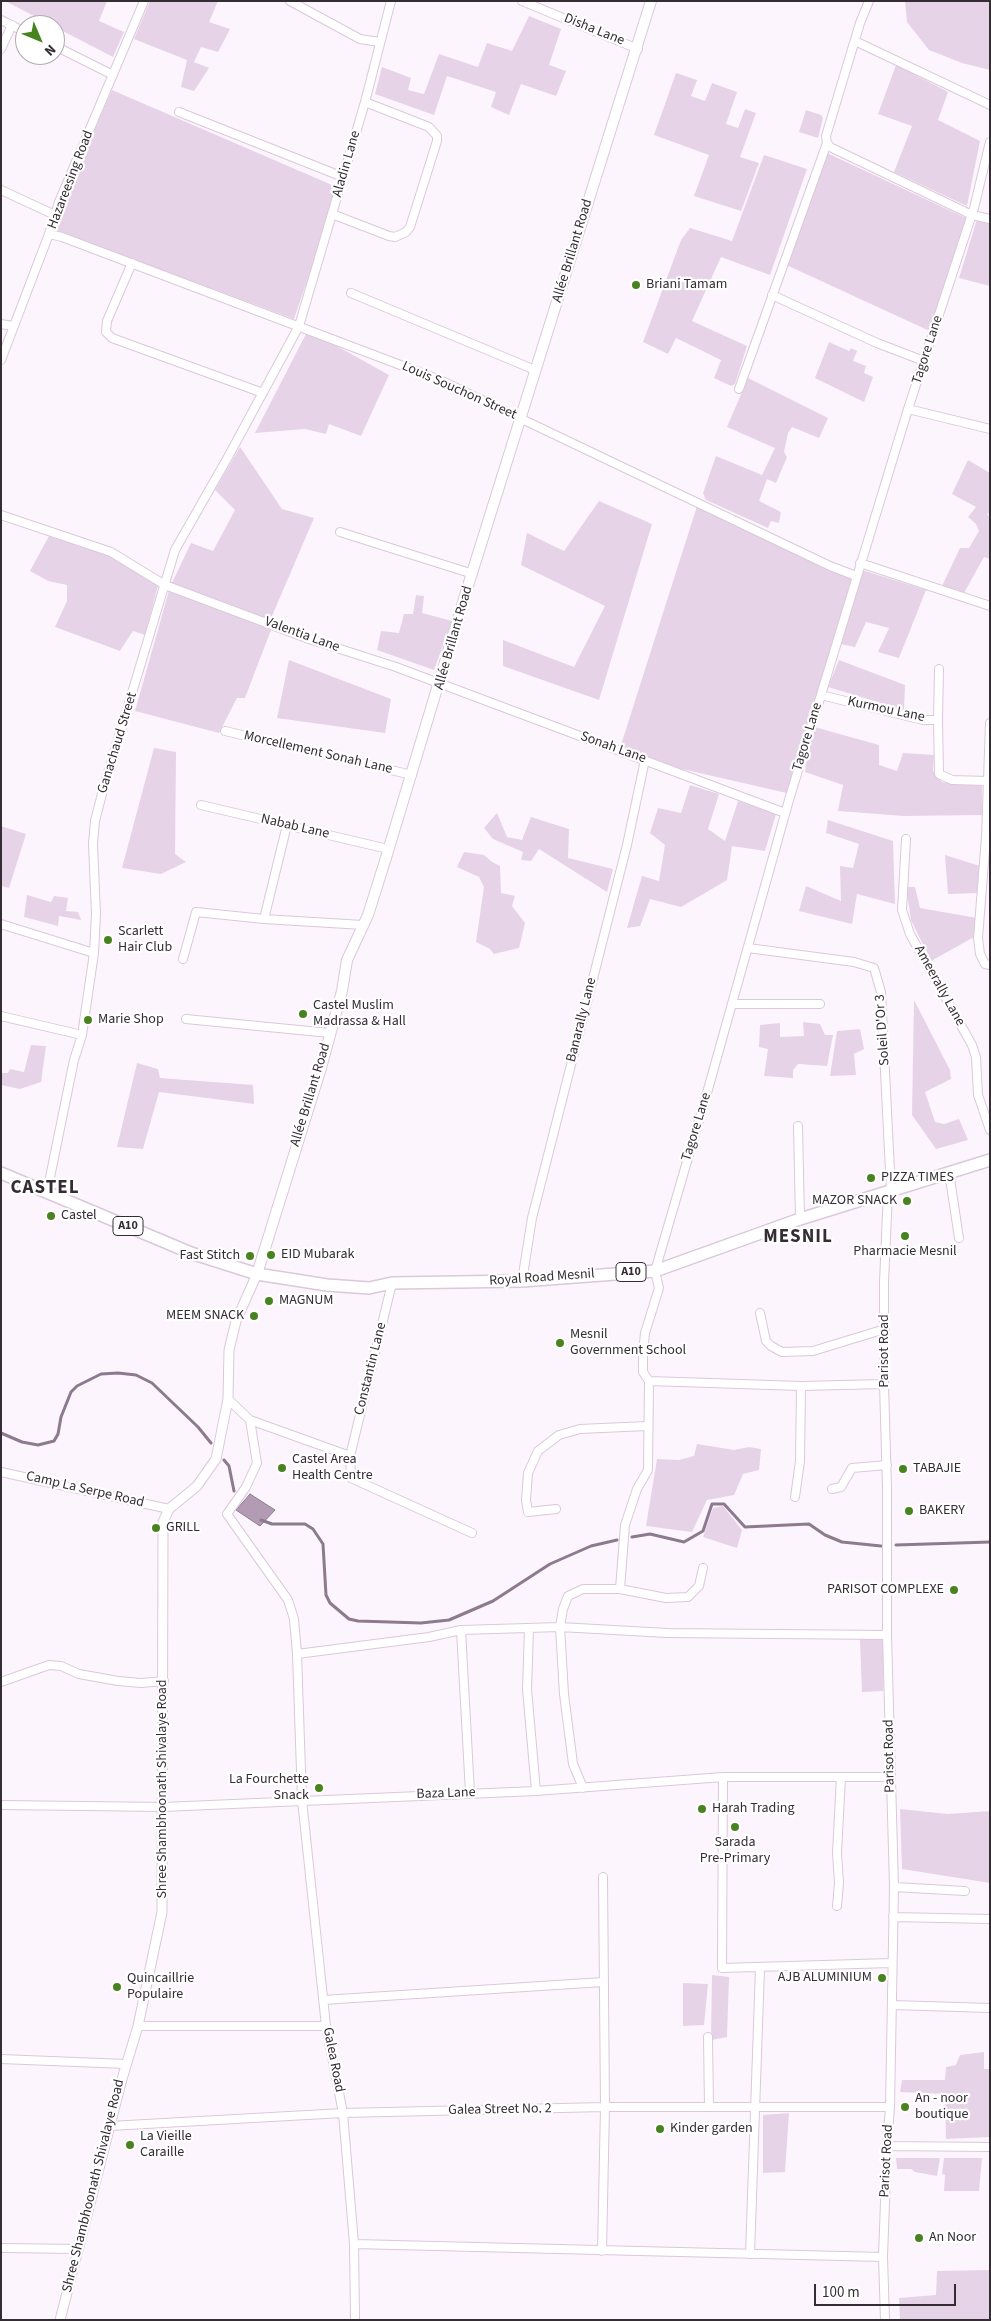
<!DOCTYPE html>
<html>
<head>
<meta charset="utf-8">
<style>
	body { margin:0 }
	#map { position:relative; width:991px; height:2321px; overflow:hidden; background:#fdf5fd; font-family:"Source Sans 3",sans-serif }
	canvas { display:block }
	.frame { position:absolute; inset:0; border:2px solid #342d34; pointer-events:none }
	.north { position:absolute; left:15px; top:15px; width:50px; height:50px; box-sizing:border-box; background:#fff; border:1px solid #aeabae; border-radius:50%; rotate:135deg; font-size:14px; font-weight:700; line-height:20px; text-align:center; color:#342d34 }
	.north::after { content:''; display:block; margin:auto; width:18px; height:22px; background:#49831f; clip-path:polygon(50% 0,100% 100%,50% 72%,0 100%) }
	.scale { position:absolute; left:814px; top:2284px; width:142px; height:22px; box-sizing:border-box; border:2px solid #342d34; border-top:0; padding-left:6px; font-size:15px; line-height:18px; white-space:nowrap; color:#342d34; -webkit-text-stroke:4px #fff; paint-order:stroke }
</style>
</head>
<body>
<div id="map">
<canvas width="991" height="2321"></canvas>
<div class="frame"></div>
<div class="north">N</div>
<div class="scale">100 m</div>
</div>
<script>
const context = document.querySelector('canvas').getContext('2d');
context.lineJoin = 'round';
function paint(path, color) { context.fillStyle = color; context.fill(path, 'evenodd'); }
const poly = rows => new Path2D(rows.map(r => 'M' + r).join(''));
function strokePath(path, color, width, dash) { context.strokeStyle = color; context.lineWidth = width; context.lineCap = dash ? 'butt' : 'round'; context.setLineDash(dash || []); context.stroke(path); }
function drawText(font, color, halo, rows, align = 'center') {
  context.font = font + ' "Source Sans 3",sans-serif'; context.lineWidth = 4.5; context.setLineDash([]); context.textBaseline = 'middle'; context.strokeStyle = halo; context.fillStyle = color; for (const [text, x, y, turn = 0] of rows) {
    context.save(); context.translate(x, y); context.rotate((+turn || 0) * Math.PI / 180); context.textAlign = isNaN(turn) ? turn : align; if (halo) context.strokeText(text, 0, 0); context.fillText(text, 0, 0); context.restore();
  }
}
paint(poly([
	[5,1,107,1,99,21,124,32,113,57,55,27,55,25,51,25],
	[150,1,218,1,209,22,230,29,218,52,201,47,194,62,209,68,194,91,181,87,187,60,134,39],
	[905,1,990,1,990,70,962,63,929,50,907,22],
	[529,16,561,29,549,65,566,71,556,96,521,84,509,115,491,107,496,92,447,76,434,115,375,94,382,67,411,78,408,90,424,94,439,54,478,67,487,43,512,51],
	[896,65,948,92,938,120,980,141,967,206,894,172,912,126,878,114],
	[676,73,697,80,691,96,705,101,712,83,737,92,726,124,738,128,745,109,756,113,740,157,759,163,741,211,694,196,709,155,654,135],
	[112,90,339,188,294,319,51,229],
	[806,110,821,115,823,118,818,138,799,132],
	[825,152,970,220,934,333,782,263],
	[764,155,807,169,770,275,721,257,692,321,747,346,735,384,731,386,714,378,721,360,676,338,668,354,643,342,681,240,690,228,732,241],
	[977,219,990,222,990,286,959,278],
	[308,330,389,375,361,436,329,424,326,434,305,429,255,433],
	[829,342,849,351,851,348,857,351,853,361,866,366,864,373,873,377,864,402,815,378],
	[748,378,828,418,819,438,792,427,788,433,784,452,787,457,776,483,767,479,759,501,781,512,779,523,771,521,768,528,706,500,703,493,716,456,762,475,775,448,727,427],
	[240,447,282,509,314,518,269,623,183,593,271,630,245,698,237,698,219,733,135,711,170,587,191,543,213,551,235,510,215,490],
	[968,460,990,473,990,514,987,513,990,519,990,559,984,557,964,593,942,586,960,548,969,548,979,531,976,524,968,517,976,507,952,494],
	[599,501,652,524,599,700,503,666,503,640,574,667,605,606,521,565,527,533,564,551],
	[698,503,855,577,811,726,879,745,879,765,897,771,903,753,934,755,933,771,942,782,982,786,982,815,904,816,838,811,843,785,805,772,811,729,791,794,647,761,620,748],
	[49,536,105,553,158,586,145,635,133,631,120,651,55,627,67,601,67,585,48,581,30,571],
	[862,570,926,590,899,658,878,652,889,628,866,622,855,647,840,644],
	[416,595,424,596,422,613,452,621,434,670,377,650,381,631,399,633,404,614,413,614],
	[289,660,391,699,385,733,277,718],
	[839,660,905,685,904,710,828,687],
	[154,748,176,752,175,854,186,862,161,874,122,868],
	[690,785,719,794,708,829,725,841,738,801,776,814,765,851,732,846,727,880,681,907,650,899,640,926,627,928,642,876,659,881,665,845,650,833,658,808,681,813],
	[497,813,507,837,522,840,531,817,569,829,568,858,613,869,607,892,539,849,531,861,521,860,523,852,493,839,484,828],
	[828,820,893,841,895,904,857,894,852,924,799,911,806,886,841,901,840,866,853,868,859,844,826,833],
	[1,826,26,834,9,888,1,886],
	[464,852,484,855,492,862,500,866,501,893,515,896,512,906,525,923,519,948,494,954,490,949,476,942,484,887,479,877,457,867],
	[945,855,980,866,978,893,948,894],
	[906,887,915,887,920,908,977,918,974,937,931,961,911,920],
	[27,895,51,902,54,896,68,898,66,911,78,912,81,920,59,916,58,926,24,917],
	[914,1000,950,1070,951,1079,925,1092,935,1122,944,1124,959,1119,968,1140,936,1149,912,1115],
	[803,1022,820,1024,825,1035,833,1035,827,1066,798,1064,793,1070,793,1078,764,1076,768,1049,759,1047,760,1025,780,1023,780,1037,804,1036],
	[860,1029,864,1049,854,1054,856,1075,830,1076,837,1031],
	[31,1045,46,1046,41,1082,20,1089,1,1085,1,1073,8,1073,10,1069,24,1072],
	[137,1063,158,1069,160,1078,253,1085,254,1104,159,1092,143,1149,117,1147],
	[697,1444,734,1450,749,1447,761,1449,759,1470,743,1474,734,1495,707,1500,692,1532,646,1526,657,1459,679,1460,694,1456],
	[723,1506,742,1530,737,1548,703,1537,713,1508],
	[885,1637,883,1691,862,1692,860,1639],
	[900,1809,948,1814,990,1811,990,1883,902,1869],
	[712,1975,729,1977,727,2037,711,2040],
	[683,1983,708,1984,704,2025,683,2026],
	[984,2052,984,2069,990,2069,990,2137,946,2139,945,2094,900,2092,902,2080,945,2080,946,2067,956,2065,960,2055],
	[789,2113,785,2172,763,2173,763,2115],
	[896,2158,940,2158,937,2176,915,2172,911,2169,897,2169],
	[944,2158,982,2158,979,2191,944,2191,945,2175,942,2174],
	[990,2270,990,2320,900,2320,899,2298,936,2295,937,2271]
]), '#e7d3e7');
const water = poly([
	[250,1494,275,1510,260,1526,236,1510,250,1494]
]);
paint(water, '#b39bb4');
strokePath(water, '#8d7a8e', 1);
strokePath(poly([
	[1,1433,22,1442,38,1445,54,1441,58,1434,61,1417,71,1392,77,1386,101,1374,118,1373,136,1375,152,1383,198,1427,211,1443],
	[224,1460,229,1466,234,1491],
	[261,1520,272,1524,305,1524,313,1529,323,1544,326,1595,330,1603,349,1619,358,1621,421,1623,449,1620,493,1601,550,1564,591,1546,617,1540],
	[632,1537,650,1534,684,1542,703,1531,712,1504,724,1504,745,1527,809,1524,825,1535,842,1542,881,1546],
	[896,1545,990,1542]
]), '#8d7a8e', 3);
const minor = poly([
	[290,1,360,39,379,42],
	[522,1,638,49],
	[869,1,860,23,826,136,827,143,830,147,972,215,990,219],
	[1,20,25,32],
	[855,41,990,105],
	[55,46,113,75],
	[1,49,12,25],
	[179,112,343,177],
	[1,190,55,215],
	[332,214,389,236,395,237,406,232,410,227,437,141,437,136,429,127,365,102],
	[49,234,62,237,440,380,830,566,856,576],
	[132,263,107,321,106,332,112,338,263,393],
	[351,293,535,370],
	[772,295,877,343,924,361],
	[1,324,13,326],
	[1,360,49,234,59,202,144,1],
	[739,389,827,143],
	[908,409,990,429],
	[1,515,111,552,165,585,309,639,396,667,785,813],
	[340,532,473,574],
	[860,563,990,606],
	[821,695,923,720,938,720,939,774,952,780,987,781],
	[938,720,939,669],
	[990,723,986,837,978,938,980,954,985,964,990,965],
	[225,731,412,775],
	[201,805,388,849],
	[287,825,264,919,363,925],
	[906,839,902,910,910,934,972,1045,976,1057,978,1095,990,1130],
	[1,924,94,953],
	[748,948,854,962,874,968,881,992,891,1191],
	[183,959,196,912,264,919],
	[732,1004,820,1004],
	[1,1016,82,1035],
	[186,1019,330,1033],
	[798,1126,800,1219],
	[949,1172,959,1238],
	[47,1192,74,1060,82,1035,94,953,96,914,93,844,95,821,104,786,175,550,228,457,299,326,365,102,391,1],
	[522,1281,532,1218,627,845,645,760],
	[760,1313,766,1341,771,1346,782,1352,813,1351,885,1329],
	[649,1381,801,1386,800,1461,795,1497],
	[801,1386,884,1384],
	[228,1399,250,1420,257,1463,246,1487,227,1514,288,1600,294,1619,297,1654,302,1800,326,2026,343,2113,354,2244,355,2320],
	[250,1420,350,1456,351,1478,472,1533],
	[350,1456,392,1283],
	[1,1472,169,1509],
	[832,1489,841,1487,852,1468,887,1465],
	[556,1509,528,1512,526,1500,528,1473,538,1451,559,1435,580,1429,647,1426],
	[620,1589,625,1525,637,1489,648,1470,649,1381,643,1372,643,1354,645,1333,659,1288,655,1271,707,1093,789,800,908,409,974,208,990,142],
	[529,1629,527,1689,536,1791],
	[461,1630,470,1793],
	[297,1654,429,1637,461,1630,560,1627,667,1633,887,1635],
	[1,1682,49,1665,61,1666,79,1674,118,1681,141,1683,164,1681],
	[723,1777,722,1968,891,1963],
	[583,1788,573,1764,564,1694,560,1627,563,1609,568,1596,583,1589,620,1589,666,1598,688,1597,699,1586,703,1568],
	[1,1805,163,1807,536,1791,723,1777,890,1777],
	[894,1887,965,1891],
	[837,1906,839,1883,837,1853,841,1777],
	[893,1917,990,1919],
	[323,2000,603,1982],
	[892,2005,990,2008],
	[138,2026,326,2026],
	[708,2037,709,2107],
	[1,2059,126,2064],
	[110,2126,343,2113,605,2107,890,2107],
	[887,2146,990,2147],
	[354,2244,883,2257],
	[1,2248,78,2249],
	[602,2251,605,2107,603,1877],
	[750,2254,760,1968],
	[885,2320,883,2257,887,2146,890,2107,894,1887,887,1635,887,1488,884,1384,884,1282,888,1192]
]);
const tertiary = poly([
	[60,2320,122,2079,138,2026,162,1912,163,1522,169,1509,197,1486,216,1459,228,1399,229,1350,236,1321,257,1274]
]);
const secondary = poly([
	[257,1274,321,1068,342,991,347,960,368,915,385,861,467,589,651,1]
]);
const primary = poly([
	[1,1173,191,1253,257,1274,327,1285,369,1288,392,1283,522,1281,655,1271,800,1219,990,1160]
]);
strokePath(minor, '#dbc8db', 10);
strokePath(tertiary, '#dbc8db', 11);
strokePath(secondary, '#dbc8db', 12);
strokePath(primary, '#dbc8db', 14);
strokePath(minor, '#fff', 8);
strokePath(tertiary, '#fff', 9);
strokePath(secondary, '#fff', 10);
strokePath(primary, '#fff', 11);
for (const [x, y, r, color] of [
	[636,285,5,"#49831f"],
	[108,940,5,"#49831f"],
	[303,1014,5,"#49831f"],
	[88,1020,5,"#49831f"],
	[871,1178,5,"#49831f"],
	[907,1201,5,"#49831f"],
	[51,1216,5,"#49831f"],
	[905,1236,5,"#49831f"],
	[271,1255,5,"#49831f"],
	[250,1256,5,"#49831f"],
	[269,1301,5,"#49831f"],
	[254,1316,5,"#49831f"],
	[560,1343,5,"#49831f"],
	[282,1468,5,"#49831f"],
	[903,1469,5,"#49831f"],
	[909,1511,5,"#49831f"],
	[156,1528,5,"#49831f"],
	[954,1590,5,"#49831f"],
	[319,1788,5,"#49831f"],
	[702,1809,5,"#49831f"],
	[735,1827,5,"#49831f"],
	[882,1978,5,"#49831f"],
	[117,1987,5,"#49831f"],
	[905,2107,5,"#49831f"],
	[660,2129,5,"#49831f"],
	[130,2145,5,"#49831f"],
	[919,2238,5,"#49831f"]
]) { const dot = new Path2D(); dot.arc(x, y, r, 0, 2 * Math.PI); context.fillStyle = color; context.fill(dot); strokePath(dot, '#fff', 2); }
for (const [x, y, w] of [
	[128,1226,30],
	[631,1272,30]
]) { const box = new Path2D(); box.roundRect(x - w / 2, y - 9.5, w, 19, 4); context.fillStyle = '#fff'; context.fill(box); strokePath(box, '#342d34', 1); }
drawText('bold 12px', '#342d34', null, [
	["A10",128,1226],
	["A10",631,1272]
]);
drawText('14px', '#342d34', '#fff', [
	["Disha Lane",594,30,22],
	["Aladin Lane",347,164,-74],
	["Hazareesing Road",71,180,-69],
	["Allée Brillant Road",573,251,-73],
	["Tagore Lane",928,350,-72],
	["Louis Souchon Street",459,391,24],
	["Valentia Lane",302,635,20],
	["Allée Brillant Road",454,638,-74],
	["Kurmou Lane",886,710,12],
	["Tagore Lane",808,737,-73],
	["Ganachaud Street",118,743,-73],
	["Sonah Lane",613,748,20],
	["Morcellement Sonah Lane",318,753,13],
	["Nabab Lane",295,827,13],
	["Ameerally Lane",939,986,61],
	["Banarally Lane",582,1020,-76],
	["Soleil D'Or 3",883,1030,-94],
	["Allée Brillant Road",311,1095,-73],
	["Tagore Lane",697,1127,-73],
	["Royal Road Mesnil",542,1278,-4],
	["Parisot Road",885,1351,-90],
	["Constantin Lane",371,1369,-76],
	["Camp La Serpe Road",85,1490,13],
	["Parisot Road",890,1756,-91],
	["Shree Shambhoonath Shivalaye Road",163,1789,-90],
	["Baza Lane",446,1794,-2],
	["Galea Road",333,2060,79],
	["Galea Street No. 2",500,2110,-1],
	["Parisot Road",887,2161,-87],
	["Shree Shambhoonath Shivalaye Road",94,2186,-76]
]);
drawText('14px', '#342d34', '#fff', [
	["Briani Tamam",646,285],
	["Scarlett",118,932],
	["Hair Club",118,948],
	["Castel Muslim",313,1006],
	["Madrassa & Hall",313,1022],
	["Marie Shop",98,1020],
	["PIZZA TIMES",881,1178],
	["MAZOR SNACK",897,1201,"right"],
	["Castel",61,1216],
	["Pharmacie Mesnil",905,1252,"center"],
	["EID Mubarak",281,1255],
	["Fast Stitch",240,1256,"right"],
	["MAGNUM",279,1301],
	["MEEM SNACK",244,1316,"right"],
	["Mesnil",570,1335],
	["Government School",570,1351],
	["Castel Area",292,1460],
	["Health Centre",292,1476],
	["TABAJIE",913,1469],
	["BAKERY",919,1511],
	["GRILL",166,1528],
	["PARISOT COMPLEXE",944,1590,"right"],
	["La Fourchette",309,1780,"right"],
	["Snack",309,1796,"right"],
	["Harah Trading",712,1809],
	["Sarada",735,1843,"center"],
	["Pre-Primary",735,1859,"center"],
	["AJB ALUMINIUM",872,1978,"right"],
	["Quincaillrie",127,1979],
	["Populaire",127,1995],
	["An - noor",915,2099],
	["boutique",915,2115],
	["Kinder garden",670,2129],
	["La Vieille",140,2137],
	["Caraille",140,2153],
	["An Noor",929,2238]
], 'left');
context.letterSpacing = '1px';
drawText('bold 19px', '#342d34', '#fff', [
	["CASTEL",45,1189],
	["MESNIL",798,1238]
]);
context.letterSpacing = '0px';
</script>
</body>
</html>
